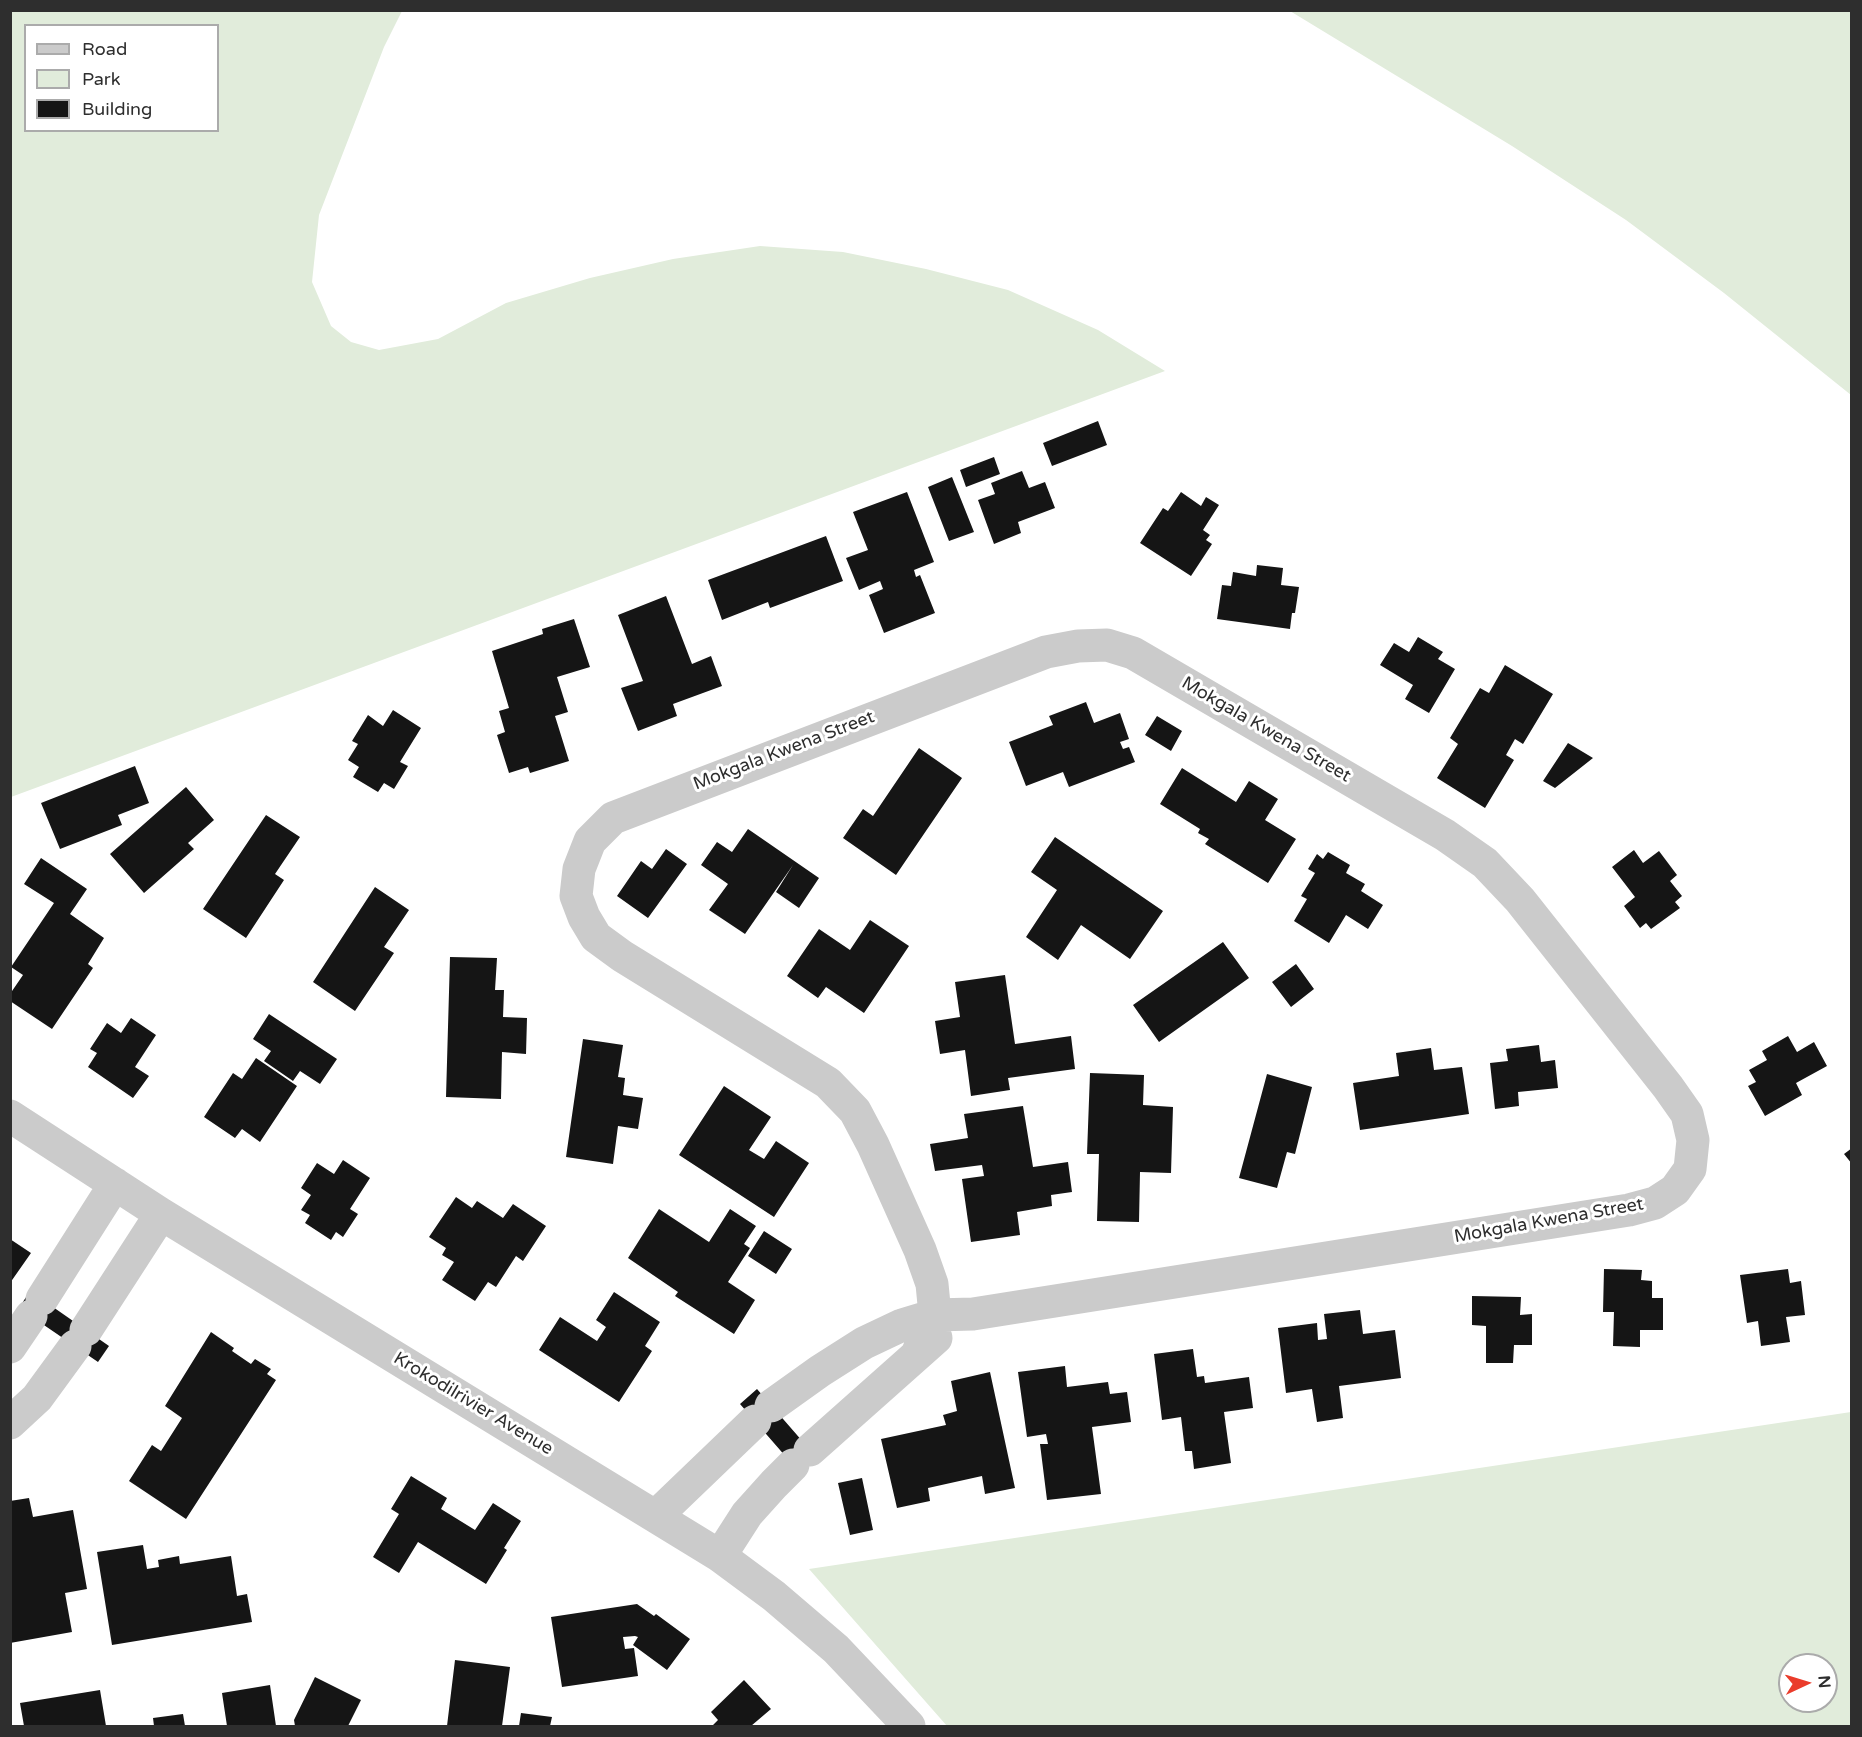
<!DOCTYPE html>
<html>
<head>
<meta charset="utf-8">
<style>
	body { margin:0 }
	#map { position:relative; width:1862px; height:1737px; overflow:hidden; background:#fff; font-family:"Varela Round",sans-serif }
	canvas { display:block }
	.frame { position:absolute; inset:0; border:12px solid #2e2e2e; pointer-events:none }
	.legend { position:absolute; left:24px; top:24px; width:195px; height:108px; box-sizing:border-box; background:#fff; border:2px solid #ababab; margin:0; padding:8px 10px; list-style:none; font-size:18px; color:#2e2e2e }
	.legend li { display:flex; align-items:center; gap:12px; height:30px }
	.legend b { width:30px; border:2px solid #ababab }
	.north { position:absolute; left:1778px; top:1653px; width:60px; height:60px; box-sizing:border-box; background:#fff; border:2px solid #ababab; border-radius:50%; rotate:86deg; font-size:16px; font-weight:700; line-height:24px; text-align:center; color:#2e2e2e }
	.north::after { content:''; display:block; margin:auto; width:21px; height:27px; background:#ea3c2b; clip-path:polygon(50% 0,100% 100%,50% 72%,0 100%) }
</style>
</head>
<body>
<div id="map">
<canvas width="1862" height="1737"></canvas>
<div class="frame"></div>
<ul class="legend">
<li><b style="height:8px;background:#cbcbcb"></b>Road</li>
<li><b style="height:16px;background:#e1ecdb"></b>Park</li>
<li><b style="height:16px;background:#151515"></b>Building</li>
</ul>
<div class="north">N</div>
</div>
<script>
const context = document.querySelector('canvas').getContext('2d');
context.lineJoin = 'round';
function paint(path, color) { context.fillStyle = color; context.fill(path, 'evenodd'); }
const poly = rows => new Path2D(rows.map(r => 'M' + r).join(''));
function strokePath(path, color, width, dash) { context.strokeStyle = color; context.lineWidth = width; context.lineCap = dash ? 'butt' : 'round'; context.setLineDash(dash || []); context.stroke(path); }
function drawText(font, color, halo, rows, align = 'center') {
  context.font = font + ' "Varela Round",sans-serif'; context.lineWidth = 6; context.setLineDash([]); context.textBaseline = 'middle'; context.strokeStyle = halo; context.fillStyle = color; for (const [text, x, y, turn = 0] of rows) {
    context.save(); context.translate(x, y); context.rotate((+turn || 0) * Math.PI / 180); context.textAlign = isNaN(turn) ? turn : align; if (halo) context.strokeText(text, 0, 0); context.fillText(text, 0, 0); context.restore();
  }
}
paint(poly([
	[11,10,402,11,384,47,319,215,312,282,331,326,351,342,379,350,438,339,506,303,590,278,673,259,760,246,843,252,926,269,1008,290,1098,330,1165,371,11,797],
	[26,26,218,26,218,130,26,130],
	[1290,11,1851,11,1851,395,1724,293,1626,220,1512,146],
	[1851,1412,1851,1726,947,1726,809,1569],
	[1790,1665,1826,1665,1826,1701,1790,1701]
]), '#e1ecdb');
paint(poly([
	[1098,421,1107,445,1052,466,1043,443],
	[994,457,1000,474,966,487,960,470],
	[1022,471,1029,488,1045,482,1055,508,1018,522,1021,533,994,544,978,500,995,494,991,483],
	[952,477,974,532,949,541,928,487],
	[907,492,934,562,914,570,916,577,920,575,935,613,884,633,869,595,883,589,880,581,859,590,846,558,868,550,853,512],
	[1181,492,1201,506,1206,497,1219,505,1203,530,1210,535,1206,540,1212,544,1191,576,1140,543,1163,508,1168,511],
	[826,536,843,581,770,608,768,602,722,620,708,580],
	[1257,565,1283,568,1281,585,1299,587,1295,613,1292,613,1290,629,1217,619,1222,585,1231,586,1233,572,1256,576],
	[666,596,692,664,711,656,722,686,673,704,677,716,638,731,621,688,643,681,618,615],
	[574,619,590,667,557,677,568,712,555,716,569,761,530,773,528,767,509,773,497,735,505,732,499,711,509,708,492,651,543,634,542,629],
	[1418,637,1443,652,1438,659,1455,669,1429,713,1405,699,1413,685,1380,665,1394,643,1409,652],
	[1505,665,1553,694,1523,744,1515,739,1506,755,1514,760,1485,808,1437,778,1458,744,1450,738,1480,688,1489,693],
	[1086,702,1094,723,1120,713,1129,739,1120,742,1123,749,1129,747,1135,762,1069,787,1063,772,1026,786,1009,742,1053,725,1049,716],
	[393,710,421,728,400,762,408,766,394,789,384,783,378,792,353,777,359,767,348,760,358,744,352,741,368,715,383,726],
	[1157,716,1182,731,1171,751,1145,735],
	[1568,743,1593,758,1555,788,1543,781],
	[919,748,962,778,896,875,843,838,863,809,873,816],
	[135,766,149,803,118,815,122,825,60,849,41,803],
	[1182,768,1236,802,1249,781,1278,799,1265,820,1296,839,1268,883,1205,844,1209,839,1198,833,1200,829,1160,804],
	[186,787,214,820,188,843,194,849,144,893,110,854],
	[266,815,300,837,275,874,284,880,246,938,203,909],
	[748,829,819,878,799,908,776,892,793,865,745,934,709,910,728,884,701,865,717,842,732,852],
	[1055,837,1163,911,1130,959,1081,925,1058,960,1026,937,1057,890,1031,872],
	[666,849,687,864,648,918,617,896,641,861,652,869],
	[1634,850,1643,863,1659,851,1677,875,1670,881,1682,896,1675,902,1680,908,1651,929,1646,923,1640,928,1624,906,1635,897,1612,867],
	[1328,852,1350,865,1346,873,1365,884,1361,891,1383,905,1368,929,1346,915,1329,943,1294,921,1307,899,1301,896,1315,873,1308,869,1317,854,1323,859],
	[41,858,87,889,70,914,104,938,88,964,93,968,52,1029,10,1001,10,994,23,975,11,967,54,903,24,884],
	[375,887,409,910,384,947,394,953,355,1011,313,982],
	[870,920,909,946,864,1013,826,987,818,998,787,976,819,929,850,950],
	[1223,942,1249,978,1159,1042,1133,1005],
	[450,957,497,958,495,990,504,990,503,1017,527,1018,526,1054,502,1052,501,1099,446,1097],
	[1296,964,1314,989,1291,1007,1272,982],
	[1005,975,1015,1044,1071,1036,1075,1069,1008,1078,1010,1090,971,1096,965,1050,940,1054,935,1021,960,1017,955,982],
	[269,1014,337,1059,320,1084,300,1071,293,1081,264,1061,271,1051,253,1039],
	[131,1018,156,1035,135,1067,149,1076,133,1098,88,1067,97,1053,90,1049,107,1023,121,1033],
	[1788,1036,1797,1052,1814,1042,1827,1066,1796,1083,1802,1095,1765,1116,1748,1086,1756,1082,1749,1070,1767,1060,1762,1051],
	[583,1039,623,1045,618,1077,625,1078,623,1095,643,1098,638,1129,618,1126,613,1164,566,1157],
	[1539,1045,1541,1062,1555,1060,1558,1088,1518,1092,1519,1106,1495,1109,1490,1063,1508,1061,1506,1049],
	[1431,1048,1434,1070,1462,1067,1469,1114,1360,1130,1353,1083,1399,1076,1396,1053],
	[256,1058,297,1086,260,1142,242,1129,235,1138,204,1117,233,1073,242,1079],
	[1090,1073,1144,1075,1143,1105,1173,1107,1171,1173,1140,1172,1139,1222,1097,1221,1099,1154,1087,1154],
	[1267,1074,1312,1087,1295,1154,1287,1152,1277,1188,1239,1178],
	[724,1086,771,1117,749,1150,764,1159,776,1141,809,1163,774,1217,679,1155],
	[1023,1106,1033,1167,1068,1162,1072,1192,1051,1195,1052,1206,1017,1212,1020,1235,971,1242,962,1179,984,1176,982,1165,935,1171,930,1144,968,1138,964,1114],
	[1852,1148,1852,1164,1844,1154],
	[343,1160,370,1178,350,1209,358,1214,343,1237,336,1232,331,1240,305,1223,310,1215,301,1210,311,1195,301,1188,317,1163,334,1174],
	[456,1197,472,1208,477,1201,503,1218,513,1204,546,1226,523,1261,516,1256,496,1287,488,1282,475,1301,442,1280,454,1262,442,1255,446,1248,429,1237],
	[659,1209,709,1242,730,1209,756,1226,744,1244,750,1248,728,1282,755,1300,734,1334,675,1296,678,1292,628,1258],
	[764,1231,792,1249,776,1274,748,1256],
	[10,1239,31,1253,10,1283],
	[1604,1269,1642,1270,1641,1280,1652,1281,1652,1298,1663,1298,1663,1330,1640,1330,1640,1347,1613,1346,1614,1312,1603,1312],
	[1788,1269,1790,1283,1801,1281,1805,1315,1786,1317,1790,1342,1761,1346,1758,1321,1747,1323,1740,1275],
	[30,1291,109,1346,98,1362,19,1308],
	[614,1292,660,1322,645,1346,652,1351,619,1402,539,1350,560,1317,597,1341,606,1327,596,1320],
	[1472,1296,1521,1297,1520,1315,1532,1314,1532,1345,1514,1345,1513,1363,1486,1363,1486,1326,1472,1325],
	[1360,1310,1363,1334,1395,1330,1401,1378,1339,1386,1343,1418,1317,1422,1312,1389,1286,1393,1278,1328,1317,1323,1318,1340,1327,1339,1324,1314],
	[211,1332,234,1348,232,1351,251,1364,255,1359,271,1369,267,1374,276,1380,186,1519,129,1481,152,1445,161,1451,182,1418,165,1406],
	[1193,1349,1197,1377,1204,1376,1205,1383,1249,1377,1253,1408,1224,1412,1231,1463,1194,1469,1192,1451,1185,1451,1181,1417,1162,1420,1154,1354],
	[1065,1366,1067,1387,1108,1382,1110,1394,1127,1392,1131,1422,1092,1427,1101,1494,1047,1500,1040,1444,1048,1444,1046,1434,1027,1437,1018,1372],
	[990,1372,1015,1488,985,1494,982,1476,928,1488,930,1501,897,1508,881,1439,946,1425,943,1415,957,1411,951,1381],
	[757,1389,817,1458,800,1473,740,1404],
	[411,1476,447,1498,441,1509,475,1530,493,1503,521,1521,504,1548,507,1550,486,1584,418,1542,399,1573,373,1557,399,1514,391,1509],
	[862,1478,873,1530,850,1535,838,1483],
	[29,1498,33,1517,73,1510,87,1589,65,1593,72,1632,10,1643,10,1501],
	[143,1545,147,1569,159,1567,158,1560,179,1556,180,1564,231,1556,237,1596,247,1594,252,1622,112,1645,97,1552],
	[637,1604,654,1616,656,1614,690,1639,667,1670,633,1645,638,1637,635,1636,623,1637,625,1649,634,1648,638,1676,562,1687,551,1617],
	[455,1660,510,1667,502,1726,447,1726],
	[315,1677,361,1700,348,1726,295,1726,294,1720],
	[744,1680,771,1709,751,1726,712,1726,718,1720,711,1712],
	[270,1685,276,1726,227,1726,222,1693],
	[100,1690,106,1726,24,1726,20,1703],
	[521,1713,552,1717,550,1726,519,1726],
	[183,1714,185,1726,154,1726,153,1718]
]), '#151515');
strokePath(poly([
	[10,1116,161,1214,720,1556,774,1596,836,1649,909,1726],
	[42,1299,115,1184],
	[86,1330,161,1214],
	[10,1347,31,1316],
	[771,1406,820,1371,864,1343,902,1325,935,1315,973,1314,1629,1210,1655,1203,1675,1190,1690,1169,1693,1140,1687,1114,1668,1087,1520,900,1485,863,1445,835,1133,653,1107,645,1078,646,1046,652,613,818,590,841,579,869,576,896,584,917,596,937,622,956,828,1083,855,1111,873,1145,920,1250,932,1284,935,1315,918,1352],
	[10,1423,37,1398,75,1346],
	[810,1450,936,1338],
	[656,1516,755,1421],
	[720,1556,747,1514,774,1484,793,1465]
]), '#cbcbcb', 33);
drawText('18px', '#2e2e2e', '#fff', [
	["Mokgala Kwena Street",1266,730,30],
	["Mokgala Kwena Street",784,751,-21],
	["Mokgala Kwena Street",1549,1221,-10],
	["Krokodilrivier Avenue",473,1404,31]
]);
</script>
</body>
</html>
